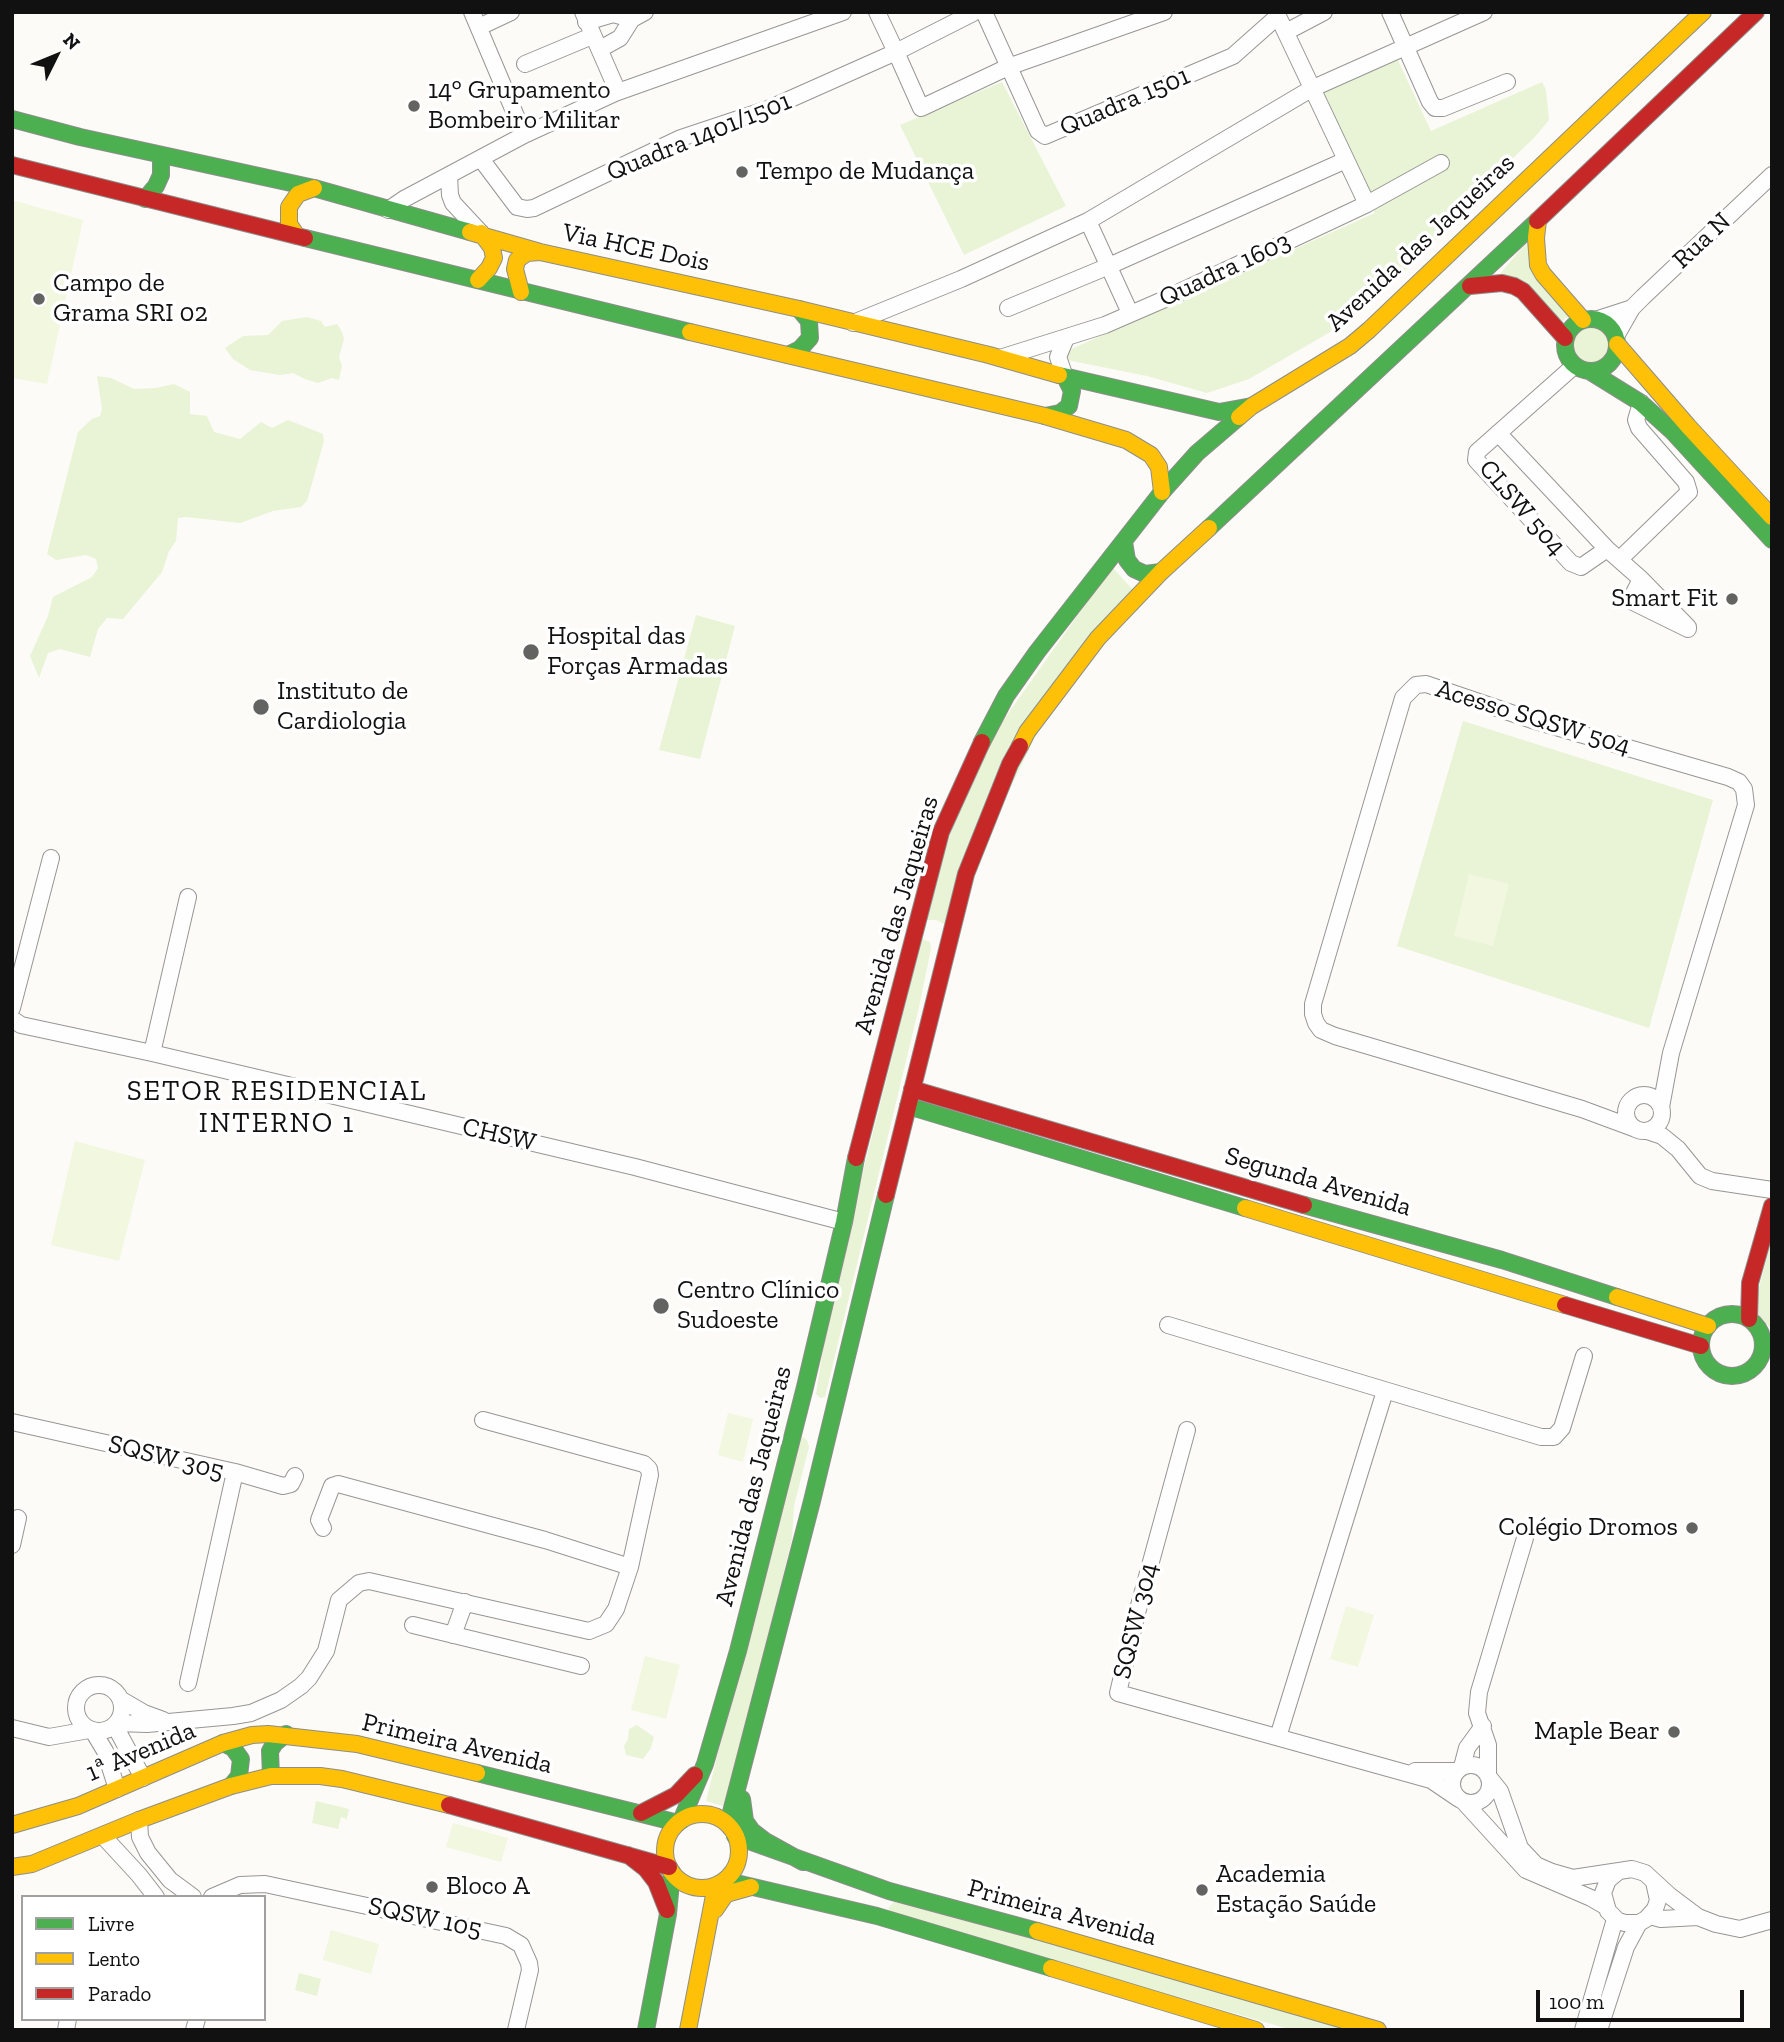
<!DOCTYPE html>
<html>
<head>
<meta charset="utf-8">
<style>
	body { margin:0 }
	#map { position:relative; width:1784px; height:2042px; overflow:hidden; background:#fcfbf7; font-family:"Zilla Slab",serif }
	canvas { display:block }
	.frame { position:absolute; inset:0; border:14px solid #111; pointer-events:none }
	.legend { position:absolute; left:21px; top:1895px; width:245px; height:126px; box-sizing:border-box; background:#fff; border:2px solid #a0a0a0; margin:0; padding:9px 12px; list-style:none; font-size:21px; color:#111 }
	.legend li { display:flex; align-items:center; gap:14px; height:35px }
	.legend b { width:35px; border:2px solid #a0a0a0 }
	.north { position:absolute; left:21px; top:21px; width:70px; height:70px; -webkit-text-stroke:5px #fff; paint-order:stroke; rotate:47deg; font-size:19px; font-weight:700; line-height:28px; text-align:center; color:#111 }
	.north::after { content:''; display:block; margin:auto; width:24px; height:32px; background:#111; clip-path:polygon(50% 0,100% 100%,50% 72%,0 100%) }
	.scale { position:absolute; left:1536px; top:1990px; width:208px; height:32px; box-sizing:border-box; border:4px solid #111; border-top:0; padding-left:9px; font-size:21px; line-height:24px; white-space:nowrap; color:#111; -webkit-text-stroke:5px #fff; paint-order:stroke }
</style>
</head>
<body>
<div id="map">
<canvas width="1784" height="2042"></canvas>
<div class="frame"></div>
<ul class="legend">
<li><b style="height:9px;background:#4caf50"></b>Livre</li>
<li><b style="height:9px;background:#ffc107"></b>Lento</li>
<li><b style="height:9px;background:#c62828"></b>Parado</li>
</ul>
<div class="north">N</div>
<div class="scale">100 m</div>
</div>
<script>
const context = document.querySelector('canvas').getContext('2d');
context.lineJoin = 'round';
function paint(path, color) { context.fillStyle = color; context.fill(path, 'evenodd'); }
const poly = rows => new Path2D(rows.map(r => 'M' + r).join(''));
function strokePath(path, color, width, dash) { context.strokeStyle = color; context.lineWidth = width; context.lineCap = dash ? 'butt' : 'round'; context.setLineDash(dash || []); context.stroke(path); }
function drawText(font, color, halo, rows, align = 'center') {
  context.font = font + ' "Zilla Slab",serif'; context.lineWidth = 7; context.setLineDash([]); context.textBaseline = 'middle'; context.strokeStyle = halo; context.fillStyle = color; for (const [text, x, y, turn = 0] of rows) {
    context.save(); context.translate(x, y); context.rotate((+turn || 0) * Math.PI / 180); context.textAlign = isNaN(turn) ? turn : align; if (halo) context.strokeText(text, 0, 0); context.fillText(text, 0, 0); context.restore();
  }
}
paint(poly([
	[1396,56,1431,131,1542,82,1546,90,1549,120,1535,137,1469,200,1448,228,1392,284,1344,324,1249,379,1207,393,1147,376,1067,360,1067,351,1375,213,1346,160,1321,93],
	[1002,82,1066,206,964,255,900,125],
	[1529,239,1572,313,1561,322,1500,274],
	[307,317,321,321,325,327,337,324,342,332,344,339,339,357,342,366,339,380,332,378,318,383,305,379,293,373,280,375,250,370,233,359,225,348,243,336,268,335,282,321],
	'1571 344a20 20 0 1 1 40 0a20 20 0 1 1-40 0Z',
	[97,376,111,378,134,389,156,388,174,384,190,392,190,414,207,416,214,432,240,439,261,422,272,428,288,420,323,434,324,441,307,501,301,507,273,511,240,523,186,517,178,518,176,541,169,551,162,572,123,619,107,618,98,629,90,657,60,649,48,653,39,678,30,656,48,616,53,597,92,577,98,568,96,559,86,555,56,560,47,554,78,432,92,419,100,416,102,409],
	[1112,567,1135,592,1076,653,944,924,936,920,925,920,953,824,990,739],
	[696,615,735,626,700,759,659,750],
	[1463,721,1713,800,1649,1028,1397,946],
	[922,939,930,942,931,949,919,1007,825,1397,820,1398,816,1394,831,1298],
	[1772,1239,1772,1330,1758,1315,1755,1302],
	[802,1437,807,1440,809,1447,794,1506,792,1539,726,1807,706,1801,796,1440],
	[637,1725,654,1737,651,1748,643,1759,626,1755,624,1746,628,1739,629,1729],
	[316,1801,349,1809,347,1819,341,1817,338,1829,312,1823],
	[894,1902,1010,1929,1356,2030,1292,2030,891,1913,888,1908],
	[299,1973,321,1979,317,1996,295,1990]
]), '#e8f4d5');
paint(poly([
	[12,200,83,220,47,384,12,378],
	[1469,874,1509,884,1493,946,1454,936],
	[75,1141,145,1160,119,1261,51,1245],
	[728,1413,753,1419,743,1462,718,1455],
	[1346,1606,1374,1615,1358,1667,1330,1659],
	[645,1656,680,1665,666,1719,631,1710],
	[453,1823,508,1838,501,1862,446,1847],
	[331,1930,379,1944,371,1974,323,1960]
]), '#f2f7df');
const street = poly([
	[472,12,524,135],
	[583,12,618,92],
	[984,12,1038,131,1045,136,1233,56,1278,16],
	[1276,12,1367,204],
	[1390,12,1430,102,1435,108,1443,108,1507,82],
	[973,13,896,52,921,108,1008,67,1164,12],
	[586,22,613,14,632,19],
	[479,27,511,12],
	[1286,32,1324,12],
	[600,49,620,38,632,19,645,12],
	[525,64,592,36],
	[481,159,517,207,527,209,534,208,681,138,768,109,896,52,877,12],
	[449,176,450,195,453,203,481,233],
	[388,210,404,199,524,135,615,93,843,12],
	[1088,221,1130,313],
	[1008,308,1109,266,1346,160],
	[1598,319,1632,308],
	[853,323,961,279,1088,221,1311,89,1484,12],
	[1616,336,1632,308,1643,297,1772,175],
	[1000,358,1105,325,1165,299,1367,204,1441,163],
	[1574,366,1477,452,1476,460,1571,563,1581,567,1607,549],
	[1065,377,1058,357,1066,338],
	[1498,433,1607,549,1641,579,1688,627,1688,629,1633,602,1633,595,1641,579],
	[1620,559,1689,492,1686,482,1639,428,1636,420,1641,403],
	[12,1008,51,858],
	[12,1019,21,1025,152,1053,635,1167,844,1222],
	[152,1053,188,897],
	'1626 1113a18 18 0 1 1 36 0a18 18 0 1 1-36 0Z',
	[1636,1129,1582,1109,1335,1036,1321,1030,1316,1023,1313,1014,1313,1004,1403,698,1416,685,1426,684,1532,720,1728,777,1739,782,1744,789,1746,805,1671,1053,1661,1107],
	[1647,1131,1662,1136,1678,1149,1700,1176,1712,1181,1772,1190],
	[1168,1325,1541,1437,1554,1437,1562,1428,1584,1356],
	[12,1422,235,1472,188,1683],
	[1187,1430,1137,1613,1118,1693,1431,1780,1459,1799],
	[235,1472,283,1486,291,1484,295,1476],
	[323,1528,319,1520,332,1486,338,1484,545,1540,630,1567],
	[1525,1538,1479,1692,1477,1713,1488,1745,1488,1776,1500,1791,1520,1848,1536,1865,1552,1872,1573,1878,1619,1871],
	[12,1545,18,1518],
	[413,1625,581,1666],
	[453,1635,465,1602],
	'76 1708a23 23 0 1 1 46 0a23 23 0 1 1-46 0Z',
	[120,1699,144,1713,163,1720],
	[117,1723,147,1724,233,1716,251,1713,281,1700,301,1686,309,1678,326,1651,339,1600,359,1583,369,1581,589,1631,606,1624,616,1609,630,1567,650,1475,649,1469,644,1464,483,1420],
	[115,1726,143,1778],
	[12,1728,49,1737,89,1730],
	[93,1731,105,1751,117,1789],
	[1278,1737,1385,1391],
	'1452 1784a19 19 0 1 1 38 0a19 19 0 1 1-38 0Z',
	[1462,1767,1467,1748,1483,1726],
	[1415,1771,1457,1771],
	[1464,1802,1526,1870,1591,1898,1605,1906],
	[139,1820,140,1837,148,1853,170,1880,193,1897],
	[103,1836,139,1875,156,1897],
	[1654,1882,1658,1900,1655,1909,1646,1919,1639,1923,1625,1923,1618,1921,1608,1911,1603,1893,1608,1880,1619,1871,1632,1869,1645,1873,1670,1896,1698,1917,1716,1924,1740,1929,1772,1920],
	[212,1897,240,1885,265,1884,506,1936,521,1945,529,1963,530,1970,516,2030],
	[1650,1916,1661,1919,1698,1917],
	[66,2030,68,2019],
	[194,2030,197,2019],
	[1583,2030,1615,1919],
	[1599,2030,1626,1947,1639,1923]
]);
const fast = poly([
	[12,119,80,137,314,188,470,232],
	[145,199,156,186,161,175,161,155],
	[305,238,690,332],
	'1565 345a26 26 0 1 1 52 0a26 26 0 1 1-52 0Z',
	[788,355,800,349,810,338,809,321,799,309],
	[1591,372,1641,403,1672,431,1772,540],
	[1059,375,1219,412,1252,406],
	[1045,416,1060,413,1069,406,1072,391,1065,377],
	[1209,528,1537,221],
	[1124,542,1127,560,1134,569,1145,574,1161,572],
	[982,742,1006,696,1037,652,1162,492,1197,453,1239,417],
	[908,1106,1245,1208],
	[1304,1205,1502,1260,1617,1297],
	'1701 1345a31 31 0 1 1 62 0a31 31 0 1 1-62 0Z',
	[223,1743,233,1748,241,1759,239,1776,231,1786],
	[477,1773,678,1823],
	[271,1776,270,1751,275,1743,286,1734],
	[742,1799,745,1821,752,1831,765,1841,803,1862],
	[681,1821,705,1764,738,1651,805,1387,844,1222,856,1158],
	[730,1827,731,1812,812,1501,886,1195],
	[735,1836,889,1891,1037,1931],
	[736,1883,877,1916,1051,1968],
	[646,2030,668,1914,672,1872]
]);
const slow = poly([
	[1538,220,1536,238,1538,265,1543,274,1583,320],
	[470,232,540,252,799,309,989,355,1059,375],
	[297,236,289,224,289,207,298,194,314,188],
	[478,280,489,268,494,258,492,248,481,233],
	[521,292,515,269,517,260,527,253,540,252],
	[690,332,1045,416,1126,440,1151,455,1159,467,1162,492],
	[1617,344,1688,426,1772,517],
	[1239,417,1252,406,1350,346,1369,330,1703,12],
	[1020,746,1027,732,1098,638,1161,572,1209,528],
	[1245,1208,1565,1305],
	[1617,1297,1708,1326],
	'665 1851a37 37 0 1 1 74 0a37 37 0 1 1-74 0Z',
	[12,1825,78,1806,223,1743,252,1735,268,1734,357,1744,477,1773],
	[12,1867,32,1864,139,1820,231,1786,271,1776,320,1776,342,1779,449,1805],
	[715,1910,726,1894,751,1887],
	[1037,1931,1378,2030],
	[1051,1968,1256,2030],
	[688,2030,716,1885]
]);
const jam = poly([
	[12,165,305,238],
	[1537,221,1756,12],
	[1470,286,1502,283,1514,286,1523,291,1565,338],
	[912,1089,1304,1205],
	[856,1158,941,832,982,742],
	[886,1195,966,874,1010,764,1020,746],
	[1565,1305,1701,1346],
	[1749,1319,1750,1283,1772,1206],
	[449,1805,669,1867],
	[641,1813,676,1795,695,1775],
	[628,1855,646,1869,656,1882,667,1910]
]);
strokePath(street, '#979695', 18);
strokePath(fast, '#8d8d8b', 18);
strokePath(slow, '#8d8d8b', 18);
strokePath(jam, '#8d8d8b', 18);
strokePath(street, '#fffefe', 16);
strokePath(fast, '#4caf50', 16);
strokePath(slow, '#ffc107', 16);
strokePath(jam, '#c62828', 16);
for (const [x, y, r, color] of [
	[414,106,7,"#636362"],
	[742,172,7,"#636362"],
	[39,299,7,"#636362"],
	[1732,599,7,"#636362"],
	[531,652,9,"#636362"],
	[261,707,9,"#636362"],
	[661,1306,9,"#636362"],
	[1692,1528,7,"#636362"],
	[1674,1732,7,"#636362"],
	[432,1887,7,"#636362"],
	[1202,1890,7,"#636362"]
]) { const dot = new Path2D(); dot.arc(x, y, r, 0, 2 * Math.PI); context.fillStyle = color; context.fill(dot); strokePath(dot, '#fff', 2.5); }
drawText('26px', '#111', '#fff', [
	["14° Grupamento",428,91],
	["Bombeiro Militar",428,121],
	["Tempo de Mudança",756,172],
	["Campo de",53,284],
	["Grama SRI 02",53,314],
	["Smart Fit",1718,599,"right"],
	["Hospital das",547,637],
	["Forças Armadas",547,667],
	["Instituto de",277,692],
	["Cardiologia",277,722],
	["Centro Clínico",677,1291],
	["Sudoeste",677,1321],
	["Colégio Dromos",1678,1528,"right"],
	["Maple Bear",1660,1732,"right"],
	["Academia",1216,1875],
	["Estação Saúde",1216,1905],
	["Bloco A",446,1887]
], 'left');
drawText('26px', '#111', '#fff', [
	["Quadra 1501",1125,102,-23],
	["Quadra 1401/1501",699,137,-22],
	["Rua N",1702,241,-43],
	["Avenida das Jaqueiras",1421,243,-43],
	["Via HCE Dois",636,248,12],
	["Quadra 1603",1225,270,-25],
	["CLSW 504",1522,508,49],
	["Acesso SQSW 504",1533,718,17],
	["Avenida das Jaqueiras",897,915,-74],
	["CHSW",499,1135,13],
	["Segunda Avenida",1318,1182,16],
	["SQSW 305",166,1458,14],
	["Avenida das Jaqueiras",754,1486,-76],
	["SQSW 304",1136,1621,-76],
	["Primeira Avenida",457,1744,13],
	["1ª Avenida",141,1752,-23],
	["Primeira Avenida",1062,1913,15],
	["SQSW 105",425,1918,12]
]);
context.letterSpacing = '2px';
drawText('28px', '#111', '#fff', [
	["SETOR RESIDENCIAL",277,1092],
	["INTERNO 1",277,1124]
]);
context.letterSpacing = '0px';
</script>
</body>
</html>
